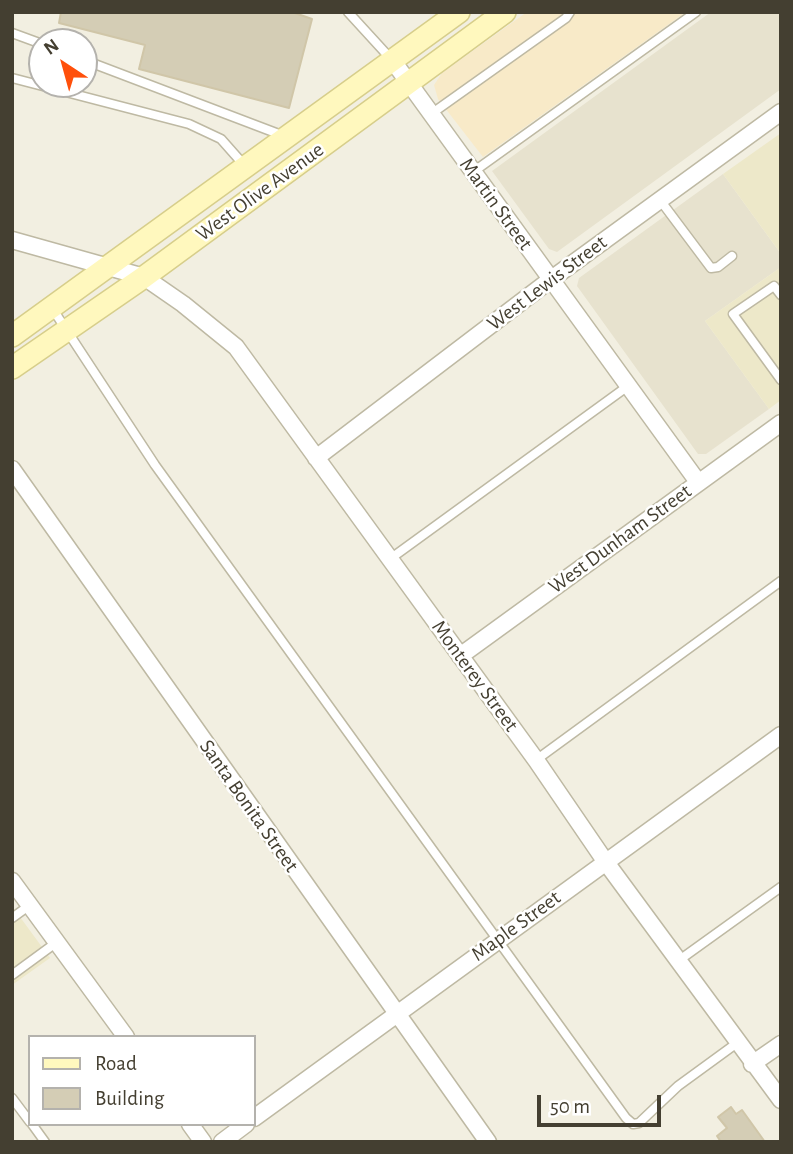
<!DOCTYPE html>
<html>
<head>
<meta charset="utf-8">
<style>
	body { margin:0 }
	#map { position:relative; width:793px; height:1154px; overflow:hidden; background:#f2efe1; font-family:"Alegreya Sans",sans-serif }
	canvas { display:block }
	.frame { position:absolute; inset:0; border:14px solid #443f31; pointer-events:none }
	.legend { position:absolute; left:28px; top:1035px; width:228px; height:91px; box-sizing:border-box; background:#fff; border:2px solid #b4b2ad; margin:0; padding:9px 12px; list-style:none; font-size:21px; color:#443f31 }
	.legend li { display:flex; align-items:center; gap:14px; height:35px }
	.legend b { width:35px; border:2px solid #b4b2ad }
	.north { position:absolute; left:28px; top:28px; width:70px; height:70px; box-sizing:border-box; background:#fff; border:2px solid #b4b2ad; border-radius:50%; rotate:324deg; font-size:19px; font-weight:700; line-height:28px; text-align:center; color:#443f31 }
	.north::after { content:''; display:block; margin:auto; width:24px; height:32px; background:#ff500b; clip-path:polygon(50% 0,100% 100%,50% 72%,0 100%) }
	.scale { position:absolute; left:537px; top:1095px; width:124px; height:32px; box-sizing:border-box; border:4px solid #443f31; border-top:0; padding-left:9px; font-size:21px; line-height:24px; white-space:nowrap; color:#443f31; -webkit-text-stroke:5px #fff; paint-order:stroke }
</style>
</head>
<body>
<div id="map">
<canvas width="793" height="1154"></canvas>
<div class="frame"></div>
<ul class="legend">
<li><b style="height:9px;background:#fff8be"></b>Road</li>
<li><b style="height:19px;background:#d4cdb5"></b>Building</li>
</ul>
<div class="north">N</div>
<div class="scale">50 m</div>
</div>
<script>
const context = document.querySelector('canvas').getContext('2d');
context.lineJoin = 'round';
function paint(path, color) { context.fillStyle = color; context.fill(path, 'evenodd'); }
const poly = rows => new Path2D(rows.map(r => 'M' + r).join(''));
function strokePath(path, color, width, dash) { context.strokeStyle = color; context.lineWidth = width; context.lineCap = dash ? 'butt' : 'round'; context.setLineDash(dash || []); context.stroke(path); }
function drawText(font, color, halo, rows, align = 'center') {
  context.font = font + ' "Alegreya Sans",sans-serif'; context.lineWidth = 5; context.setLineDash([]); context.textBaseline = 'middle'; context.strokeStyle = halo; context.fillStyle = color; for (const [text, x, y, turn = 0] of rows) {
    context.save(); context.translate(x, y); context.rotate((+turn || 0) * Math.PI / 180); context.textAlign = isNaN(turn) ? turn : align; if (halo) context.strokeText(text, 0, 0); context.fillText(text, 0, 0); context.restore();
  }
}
paint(poly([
	[711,12,781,12,781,89,557,252,549,249,492,171],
	[723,174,781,254,781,267,705,321,769,409,706,454,698,454,577,286,579,278]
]), '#e7e2ce');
paint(poly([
	[527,12,686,12,483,157,438,99,434,85,442,73]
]), '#f8eac8');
paint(poly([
	[781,133,781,254,723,174],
	[781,267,781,400,769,409,705,321],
	[12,906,50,958,12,985]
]), '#ede8c9');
const building = poly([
	[61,12,292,12,312,19,289,108,139,69,145,45,59,23,61,12],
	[731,1107,736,1114,742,1110,765,1142,721,1142,717,1136,727,1128,718,1117,731,1107]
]);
paint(building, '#d4cdb5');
strokePath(building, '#d0c6a8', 2);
const service = poly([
	[348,12,391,59],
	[12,33,42,44],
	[84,60,284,136],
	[12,78,189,124,221,139,244,165],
	[431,114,566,18,570,12],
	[473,172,696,12],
	[660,200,711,268,718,267,732,256],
	[781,295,774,286,733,314,781,380],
	[52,308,155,465,626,1118,633,1124,639,1123,678,1086,737,1043],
	[390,559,628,386],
	[536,760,781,581],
	[12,918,30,905],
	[678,961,781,887],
	[12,975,57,942],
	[12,1098,30,1122],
	[32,1124,45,1142]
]);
const minor = poly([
	[393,61,698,482],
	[12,240,144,277,183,304,236,347,536,760,605,861,781,1100],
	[316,458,550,280,781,112],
	[12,469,488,1142],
	[460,656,781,423],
	[12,881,126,1037],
	[752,1064,781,1044],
	[254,1118,781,735],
	[190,1124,203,1142],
	[222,1142,246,1124]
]);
const secondary = poly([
	[12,336,459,12],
	[12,368,144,277,505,12]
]);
strokePath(service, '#beb9a3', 11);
strokePath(minor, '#beb9a3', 19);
strokePath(secondary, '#d7ce8b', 24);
strokePath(service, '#fff', 8);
strokePath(minor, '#fff', 16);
strokePath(secondary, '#fff8be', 21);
drawText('21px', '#443f31', '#fff', [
	["West Olive Avenue",260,192,-36],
	["Martin Street",496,204,54],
	["West Lewis Street",547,283,-37],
	["West Dunham Street",620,539,-36],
	["Monterey Street",475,676,54],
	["Santa Bonita Street",249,806,55],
	["Maple Street",516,926,-36]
]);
</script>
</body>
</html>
